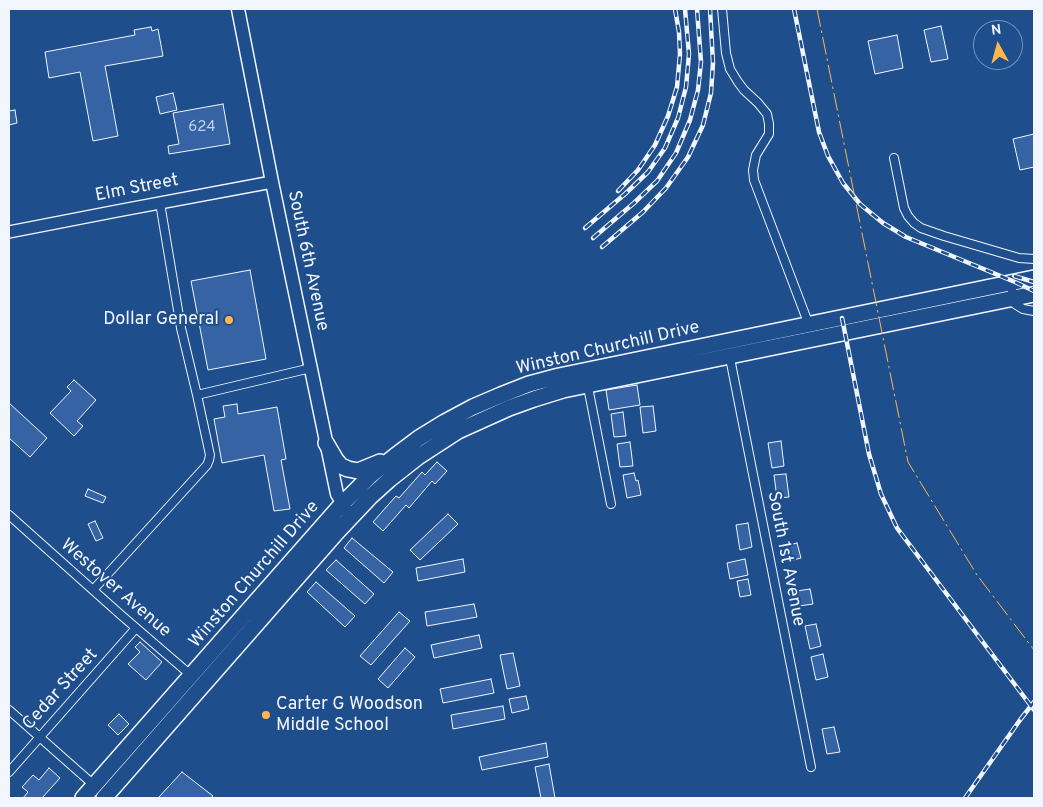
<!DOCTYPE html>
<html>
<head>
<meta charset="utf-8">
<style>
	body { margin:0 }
	#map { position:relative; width:1043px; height:807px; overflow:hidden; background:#1f4e8c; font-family:Overpass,sans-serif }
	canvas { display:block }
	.frame { position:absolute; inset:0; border:10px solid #f2f6ff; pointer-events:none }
	.north { position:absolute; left:973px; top:20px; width:50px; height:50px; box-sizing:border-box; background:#1f4e8c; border:1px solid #7391ba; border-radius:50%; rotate:353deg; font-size:14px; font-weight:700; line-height:20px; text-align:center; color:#f2f6ff }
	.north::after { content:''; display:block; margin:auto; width:18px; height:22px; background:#ffb74d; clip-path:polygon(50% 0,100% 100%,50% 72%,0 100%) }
</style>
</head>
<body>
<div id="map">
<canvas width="1043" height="807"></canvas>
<div class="frame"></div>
<div class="north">N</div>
</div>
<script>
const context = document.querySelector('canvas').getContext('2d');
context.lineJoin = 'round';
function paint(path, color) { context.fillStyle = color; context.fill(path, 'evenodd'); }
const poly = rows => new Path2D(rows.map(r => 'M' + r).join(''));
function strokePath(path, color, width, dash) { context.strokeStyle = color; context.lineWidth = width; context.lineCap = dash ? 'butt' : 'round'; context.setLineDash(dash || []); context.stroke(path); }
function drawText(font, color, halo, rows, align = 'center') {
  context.font = font + ' Overpass,sans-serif'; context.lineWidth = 4; context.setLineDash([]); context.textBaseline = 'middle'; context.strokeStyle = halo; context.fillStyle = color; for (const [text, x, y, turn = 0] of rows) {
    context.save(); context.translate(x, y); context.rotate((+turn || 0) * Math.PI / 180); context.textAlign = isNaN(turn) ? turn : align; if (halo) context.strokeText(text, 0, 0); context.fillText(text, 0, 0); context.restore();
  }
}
const building = poly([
	[941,26,948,59,931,62,924,30,941,26],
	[151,27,152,31,158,29,163,56,105,66,118,136,93,141,80,72,49,78,45,52,135,35,134,30,151,27],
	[897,35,903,68,875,74,868,41,897,35],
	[173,93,177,110,160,114,156,97,173,93],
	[223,104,230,144,169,154,168,146,179,144,173,113,223,104],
	[15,110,17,123,9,125,9,111,15,110],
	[1034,134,1034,167,1020,170,1013,139,1034,134],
	[250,270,266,359,208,370,191,281,250,270],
	[74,380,96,400,77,421,83,426,74,436,50,413,71,391,67,387,74,380],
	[637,385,640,405,609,410,606,390,637,385],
	[9,403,47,438,30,457,9,438,9,403],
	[237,404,238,414,277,407,286,459,281,460,290,509,274,511,264,455,222,463,214,419,225,417,223,406,237,404],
	[653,406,656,431,643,433,640,407,653,406],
	[623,412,626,436,614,437,611,414,623,412],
	[781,441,784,466,772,468,768,443,781,441],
	[630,442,633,466,620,467,617,444,630,442],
	[437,462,447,471,435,484,432,481,409,508,406,505,383,531,373,522,396,496,399,498,422,472,425,475,437,462],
	[634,473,636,481,638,480,641,495,627,498,623,475,634,473],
	[786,474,789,497,777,498,774,475,786,474],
	[88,489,106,497,103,503,85,496,88,489],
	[448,514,458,524,420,560,410,550,448,514],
	[95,521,103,538,96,541,88,524,95,521],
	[748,523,752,547,740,550,736,525,748,523],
	[352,538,393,572,384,583,344,548,352,538],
	[797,543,801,558,789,561,785,546,797,543],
	[463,559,465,572,418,581,416,568,463,559],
	[745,559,748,575,730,579,727,563,745,559],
	[336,560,374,594,365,604,326,570,336,560],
	[748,579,751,595,740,597,737,581,748,579],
	[316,582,355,616,345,627,307,592,316,582],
	[810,589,813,604,799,606,797,591,810,589],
	[474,604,477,617,427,626,425,612,474,604],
	[399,612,410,621,371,665,360,656,399,612],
	[816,624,821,646,810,649,805,626,816,624],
	[479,635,482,648,434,658,431,645,479,635],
	[140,642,162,662,146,680,128,664,140,652,135,647,140,642],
	[405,648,415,657,388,688,378,679,405,648],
	[513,653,520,686,507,689,500,655,513,653],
	[823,654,828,677,816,680,811,657,823,654],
	[491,679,494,693,443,703,440,689,491,679],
	[526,696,529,709,512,713,509,699,526,696],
	[503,706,505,719,453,729,451,715,503,706],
	[119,714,129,724,118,735,108,725,119,714],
	[834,727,840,752,827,754,822,729,834,727],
	[546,743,548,757,482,770,479,757,546,743],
	[549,764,555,798,541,798,535,767,549,764],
	[49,768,60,778,42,798,23,798,28,792,22,787,33,775,39,780,49,768],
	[182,772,213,796,211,798,158,798,182,772]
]);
paint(building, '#3563a3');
strokePath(building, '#f2f6ff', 1);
const street = poly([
	[722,9,726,53,730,69,738,82,744,90,758,103,767,114,769,124,769,134,756,155,753,170,754,180,809,325],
	[894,158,904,208,908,216,914,223,921,228,944,236,1019,258,1034,259],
	[1012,283,1012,296,1015,304,1023,309,1034,311],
	[729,353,811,767],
	[587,382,611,504],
	[197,395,311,368],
	[9,515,121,615,193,677],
	[93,590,207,465,209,460,210,455,197,395,181,328,160,203],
	[9,710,95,786],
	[9,772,136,628]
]);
const secondary = poly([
	[9,232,117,211,272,182]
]);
const primary = poly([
	[238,9,272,182,337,494,347,511]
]);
const highway = poly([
	[326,443,336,460,341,466,348,469,358,471,380,462],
	[83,798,342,504,370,476,395,456,419,438,445,422,473,407,501,395,529,384,559,376,1034,278],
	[104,798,337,532,370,497,390,479,418,457,458,431,509,408,534,399,563,390,1034,294]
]);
strokePath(street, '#f2f6ff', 10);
strokePath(secondary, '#f2f6ff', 14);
strokePath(primary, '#f2f6ff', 15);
strokePath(highway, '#f2f6ff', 18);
strokePath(street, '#1f4e8c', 8);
strokePath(secondary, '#1f4e8c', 11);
strokePath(primary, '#1f4e8c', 12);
strokePath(highway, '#1f4e8c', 15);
const rail = poly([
	[794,9,819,132,828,156,843,183,860,204,883,223,906,237,1015,282,1034,291],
	[618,191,638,170,655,145,668,116,677,87,680,54,679,32,675,9],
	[585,228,625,194,648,172,665,148,678,118,686,87,689,54,685,9],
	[593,238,634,203,657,181,676,153,690,120,698,90,701,62,697,9],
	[602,247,643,212,666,188,688,157,703,125,711,93,713,63,710,9],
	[1014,276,1034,282],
	[842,318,869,454,881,494,897,528,1034,710],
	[965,798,1020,720,1034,702]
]);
strokePath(rail, '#f2f6ff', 4.5);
strokePath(rail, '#1f4e8c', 2.5, [8]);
strokePath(poly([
	[817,9,908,462,977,575,1034,650]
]), '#ffb74d', 1, [18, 4, 2.5, 4]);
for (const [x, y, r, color] of [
	[229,320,5,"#ffb74d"],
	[266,715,5,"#ffb74d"]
]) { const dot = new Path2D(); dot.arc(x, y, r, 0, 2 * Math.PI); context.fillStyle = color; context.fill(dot); strokePath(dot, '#1f4e8c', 2); }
drawText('15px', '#c3d1e8', null, [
	["624",202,128]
]);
drawText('18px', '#f2f6ff', '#1f4e8c', [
	["Elm Street",137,189,-11],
	["South 6th Avenue",307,261,78],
	["Winston Churchill Drive",608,349,-13],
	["South 1st Avenue",785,559,79],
	["Winston Churchill Drive",255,575,-49],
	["Westover Avenue",115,589,41],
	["Cedar Street",61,690,-48]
]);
drawText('18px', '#f2f6ff', '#1f4e8c', [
	["Dollar General",219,320],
	["Carter G Woodson",276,705,"left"],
	["Middle School",276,726,"left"]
], 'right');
</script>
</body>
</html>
